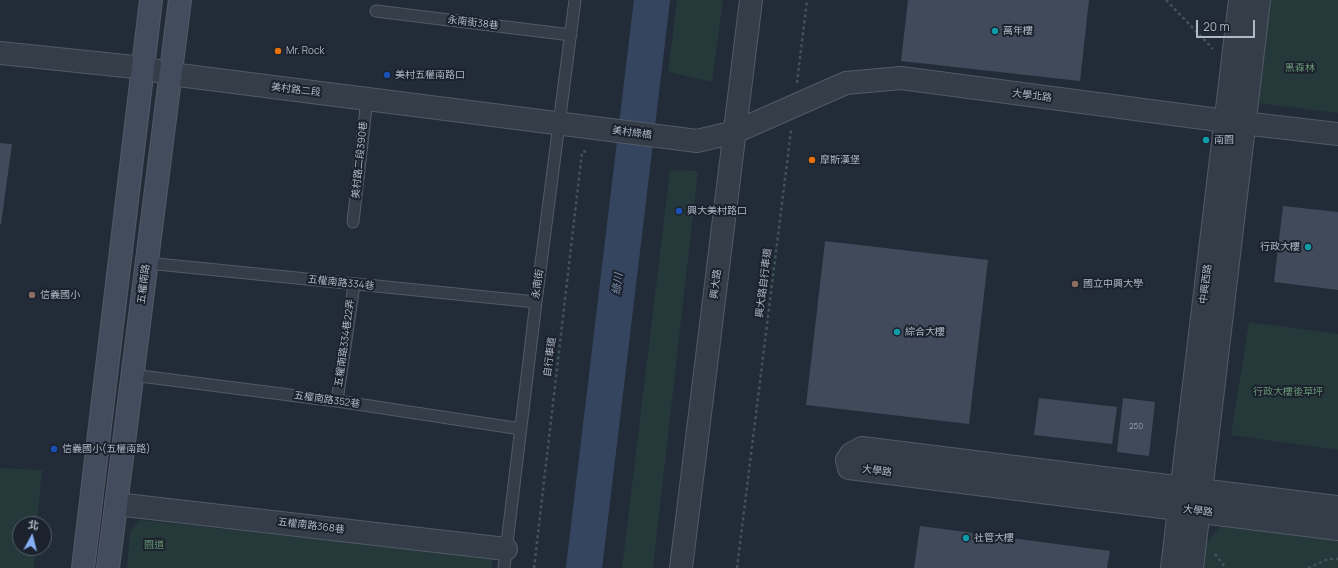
<!DOCTYPE html>
<html>
<head>
<meta charset="utf-8">
<style>
	body { margin:0 }
	#map { position:relative; width:1338px; height:568px; overflow:hidden; background:#222b38; font-family:Manrope,"Noto Sans TC",sans-serif }
	canvas { display:block }
	.north { position:absolute; left:12px; top:516px; width:40px; height:40px; box-sizing:border-box; background:#1b222d; border:1px solid #575e6a; border-radius:50%; rotate:7deg; font-size:11px; font-weight:700; line-height:16px; text-align:center; color:#b0b7c5 }
	.north::after { content:''; display:block; margin:auto; width:14px; height:18px; background:#86acf4; clip-path:polygon(50% 0,100% 100%,50% 72%,0 100%) }
	.scale { position:absolute; left:1196px; top:20px; width:59px; height:18px; box-sizing:border-box; border:2px solid #b0b7c5; border-top:0; padding-left:5px; font-size:12px; line-height:14px; white-space:nowrap; color:#b0b7c5; -webkit-text-stroke:3px #1b222d; paint-order:stroke }
</style>
</head>
<body>
<div id="map">
<canvas width="1338" height="568"></canvas>
<div class="north">北</div>
<div class="scale">20 m</div>
</div>
<script>
const context = document.querySelector('canvas').getContext('2d');
context.lineJoin = 'round';
function paint(path, color) { context.fillStyle = color; context.fill(path, 'evenodd'); }
const poly = rows => new Path2D(rows.map(r => 'M' + r).join(''));
function strokePath(path, color, width, dash) { context.strokeStyle = color; context.lineWidth = width; context.lineCap = dash ? 'butt' : 'round'; context.setLineDash(dash || []); context.stroke(path); }
function drawText(font, color, halo, rows, align = 'center') {
  context.font = font + ' Manrope,"Noto Sans TC",sans-serif'; context.lineWidth = 4; context.setLineDash([]); context.textBaseline = 'middle'; context.strokeStyle = halo; context.fillStyle = color; for (const [text, x, y, turn = 0] of rows) {
    context.save(); context.translate(x, y); context.rotate((+turn || 0) * Math.PI / 180); context.textAlign = isNaN(turn) ? turn : align; if (halo) context.strokeText(text, 0, 0); context.fillText(text, 0, 0); context.restore();
  }
}
paint(poly([
	[677,0,723,0,712,82,668,72],
	[1269,0,1338,0,1338,113,1257,103],
	[670,170,698,171,653,568,622,568],
	[1249,322,1338,334,1338,450,1231,435],
	[0,468,42,470,37,524,20,524,20,548,35,548,34,568,0,568],
	[1227,517,1338,530,1338,568,1201,568,1204,546],
	[140,520,493,558,492,568,127,568,130,532]
]), '#25383a');
strokePath(poly([
	[584,568,652,0]
]), '#36455f', 36);
paint(poly([
	[908,0,1089,0,1080,81,901,61],
	[0,143,12,144,1,224,0,224],
	[1283,206,1338,212,1338,290,1274,282],
	[825,241,988,260,969,424,806,405],
	[1039,398,1117,407,1112,444,1034,435],
	[1123,398,1155,402,1149,456,1117,452],
	[920,526,1110,551,1107,568,914,568]
]), '#414a5a');
const lane = poly([
	[376,11,571,35],
	[353,222,367,99],
	[147,263,536,302],
	[132,375,337,401,521,429],
	[337,401,354,285],
	[504,568,536,302,575,0]
]);
const street = poly([
	[0,53,144,68,171,74,697,141,735,132,846,83,901,78,1226,121,1338,134],
	[116,504,506,549],
	[1338,507,862,448,851,454,847,460,849,468,1338,529],
	[681,568,751,0],
	[1172,568,1240,0],
	[1192,568,1259,0]
]);
const secondary = poly([
	[83,568,151,0],
	[108,568,180,0]
]);
strokePath(lane, '#535a67', 13);
strokePath(street, '#535a67', 24);
strokePath(secondary, '#535a67', 24);
strokePath(poly([
	[1166,0,1213,49],
	[797,83,807,0],
	[1215,554,1226,568],
	[534,568,582,152,587,151],
	[737,568,791,130],
	[1308,568,1328,559,1338,559]
]), '#415357', 2.5, [3, 3]);
strokePath(lane, '#353d49', 11);
strokePath(street, '#353d49', 22);
strokePath(secondary, '#434c5c', 22);
for (const [x, y, r, color] of [
	[995,31,4,"#0f9aa8"],
	[278,51,4,"#e8710a"],
	[387,75,4,"#1a4fb4"],
	[1206,140,4,"#0f9aa8"],
	[812,160,4,"#e8710a"],
	[679,211,4,"#1a4fb4"],
	[1308,247,4,"#0f9aa8"],
	[1075,284,4,"#8d6e63"],
	[32,295,4,"#8d6e63"],
	[897,332,4,"#0f9aa8"],
	[54,449,4,"#1a4fb4"],
	[966,538,4,"#0f9aa8"]
]) { const dot = new Path2D(); dot.arc(x, y, r, 0, 2 * Math.PI); context.fillStyle = color; context.fill(dot); strokePath(dot, '#1b222d', 1.5); }
drawText('8px', '#949caa', null, [
	["250",1136,427]
]);
drawText('10px', '#b0b7c5', '#1b222d', [
	["永南街38巷",473,23,7],
	["美村路二段",296,90,7],
	["大學北路",1032,96,7],
	["美村綠橋",632,133,7],
	["美村路二段390巷",360,160,-84],
	["五權南路334巷",341,283,6],
	["興大路自行車道",764,283,-83],
	["五權南路",144,284,-83],
	["永南街",538,284,-82],
	["興大路",716,284,-83],
	["中興西路",1206,284,-83],
	["五權南路334巷22弄",345,343,-82],
	["自行車道",550,357,-83],
	["五權南路352巷",327,400,8],
	["大學路",877,471,7],
	["大學路",1198,511,7],
	["五權南路368巷",311,526,7]
]);
drawText('10px', '#b0b7c5', '#1b222d', [
	["萬年樓",1003,31],
	["Mr. Rock",286,51],
	["美村五權南路口",395,75],
	["南園",1214,140],
	["摩斯漢堡",820,160],
	["興大美村路口",687,211],
	["行政大樓",1300,247,"right"],
	["國立中興大學",1083,284],
	["信義國小",40,295],
	["綜合大樓",905,332],
	["信義國小(五權南路)",62,449],
	["社管大樓",974,538]
], 'left');
drawText('10px', '#689574', '#1b222d', [
	["黑森林",1300,68],
	["行政大樓後草坪",1288,392],
	["園道",154,545]
]);
drawText('italic 11px', '#798dac', '#1b222d', [
	["綠川",618,284,-83]
]);
</script>
</body>
</html>
